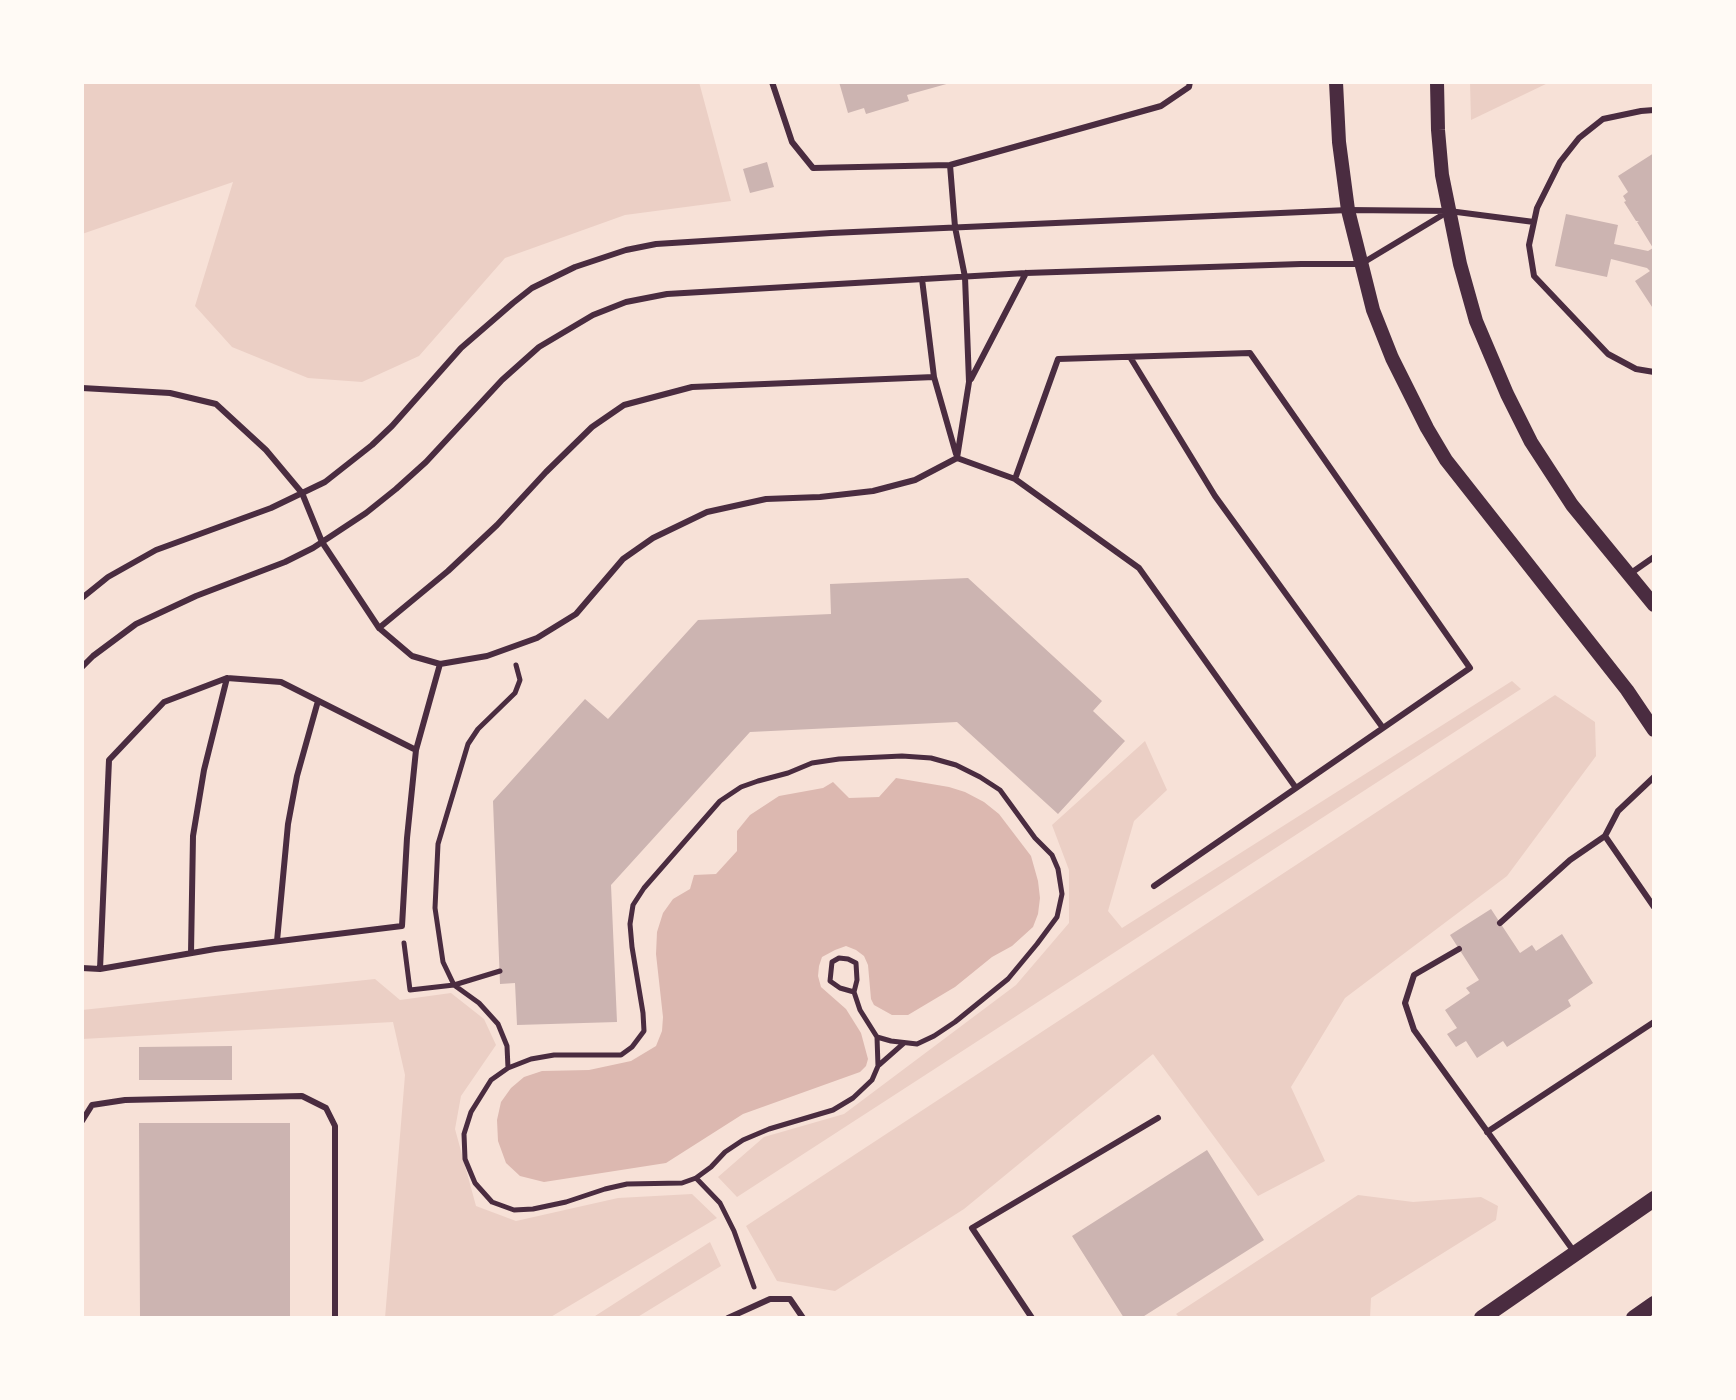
<!DOCTYPE html>
<html>
<head>
<meta charset="utf-8">
<style>
	body { margin:0 }
	#map { position:relative; width:1736px; height:1400px; overflow:hidden; background:#f7e1d7; font-family:"Nunito Sans",sans-serif }
	canvas { display:block }
	.frame { position:absolute; inset:0; border:84px solid #fffaf5; pointer-events:none }
</style>
</head>
<body>
<div id="map">
<canvas width="1736" height="1400"></canvas>
<div class="frame"></div>
</div>
<script>
const context = document.querySelector('canvas').getContext('2d');
context.lineJoin = 'round';
function paint(path, color) { context.fillStyle = color; context.fill(path, 'evenodd'); }
const poly = rows => new Path2D(rows.map(r => 'M' + r).join(''));
function strokePath(path, color, width, dash) { context.strokeStyle = color; context.lineWidth = width; context.lineCap = dash ? 'butt' : 'round'; context.setLineDash(dash || []); context.stroke(path); }
paint(poly([
	[82,82,699,82,731,201,625,215,505,258,419,356,362,382,308,378,232,347,195,306,233,182,82,234],
	[1470,82,1550,82,1471,120],
	[1512,681,1521,689,737,1197,718,1177,764,1137,844,1114,1016,985,1069,923,1069,870,1052,825,1145,741,1167,790,1134,821,1108,911,1122,928],
	[1555,695,1595,722,1596,756,1507,876,1345,998,1291,1087,1325,1161,1258,1196,1153,1054,964,1209,835,1291,777,1281,746,1226],
	[375,979,400,1000,451,993,484,1019,496,1045,461,1096,455,1129,476,1206,516,1221,618,1198,692,1194,717,1218,549,1318,385,1318,405,1075,393,1022,82,1039,82,1010],
	[1358,1195,1413,1202,1481,1197,1498,1206,1496,1220,1371,1298,1370,1318,1180,1318,1176,1314],
	[710,1242,721,1266,636,1318,592,1318]
]), '#ebcfc5');
paint(poly([
	[896,778,949,787,965,792,984,802,999,814,1031,856,1038,881,1040,898,1038,914,1033,927,1012,946,992,957,955,987,908,1015,892,1015,874,1005,871,999,868,965,864,956,856,950,846,946,835,950,822,957,819,966,818,976,821,987,846,1009,861,1033,868,1059,866,1066,860,1072,743,1114,666,1163,544,1182,520,1176,506,1163,498,1141,497,1120,501,1102,511,1088,524,1077,542,1071,589,1070,631,1061,656,1046,662,1031,663,1017,656,954,657,932,663,913,673,899,690,889,694,875,716,874,737,851,737,831,750,815,779,796,823,788,833,782,849,798,879,797]
]), '#dcb8b0');
paint(poly([
	[839,82,950,82,950,83,907,95,909,101,866,114,864,108,848,113],
	[1654,153,1654,310,1635,281,1650,271,1647,268,1611,259,1607,277,1555,266,1566,214,1618,225,1614,244,1648,251,1653,248,1637,222,1639,221,1636,221,1624,202,1626,201,1623,196,1628,192,1618,176],
	[767,162,774,187,750,193,743,169],
	[968,578,1102,701,1093,711,1125,741,1058,814,957,722,750,732,611,885,617,1022,517,1025,515,983,500,984,493,801,585,699,608,719,698,620,831,614,830,584],
	[1491,909,1520,953,1532,945,1536,951,1562,934,1593,983,1568,1000,1571,1006,1507,1047,1503,1041,1477,1058,1466,1041,1456,1047,1447,1034,1457,1028,1445,1010,1470,993,1466,988,1479,980,1450,935],
	[232,1046,232,1080,139,1080,139,1047],
	[139,1123,290,1123,290,1318,140,1318],
	[1207,1150,1264,1240,1141,1318,1124,1318,1072,1236]
]), '#ccb4b1');
strokePath(poly([
	[404,943,410,990,454,985,479,1003,498,1024,507,1046,508,1068,491,1080,471,1112,464,1134,465,1159,475,1183,492,1202,514,1210,533,1209,566,1202,605,1189,627,1184,682,1183,696,1178,720,1203,734,1231,754,1287],
	[500,971,454,985,443,962,435,908,438,844,468,744,478,729,515,693,520,680,516,665],
	[879,1065,904,1043],
	[508,1068,531,1059,554,1055,621,1055,632,1047,644,1031,643,1013,632,947,630,924,633,905,644,888,720,801,741,787,758,781,788,773,812,763,839,759,902,756,931,758,956,765,980,777,1000,790,1035,838,1052,855,1058,869,1062,894,1057,917,1037,944,1008,979,955,1022,934,1036,917,1044,891,1041,877,1037,860,1010,854,992,857,980,856,963,848,959,839,958,832,962,830,981,840,988,854,992],
	[696,1178,711,1167,725,1152,743,1140,769,1129,833,1110,853,1098,872,1080,878,1066,877,1037]
]), '#4a2c40', 5);
strokePath(poly([
	[772,82,792,142,813,168,950,165,1161,106,1189,87,1190,82],
	[1654,110,1641,111,1603,119,1579,138,1560,162,1537,208,1529,245,1534,276,1608,354,1636,369,1654,372],
	[950,165,955,227,965,277,969,382,957,458],
	[922,279,934,377,956,454],
	[1130,357,1215,496,1383,728],
	[971,379,1026,273],
	[82,388,170,393,216,404,266,450,302,493,322,542,379,628,448,571,497,525,546,472,592,427,624,405,692,387,934,377],
	[1015,479,1139,568,1296,788],
	[1631,573,1654,557],
	[82,598,108,577,156,550,271,508,325,482,372,445,392,426,461,348,513,303,532,288,575,267,626,250,656,244,831,233,1348,210,1449,211,1534,222],
	[440,664,487,656,537,638,576,614,623,559,653,538,707,512,766,499,820,497,873,491,915,480,957,458,1015,479,1058,359,1250,353,1470,668,1154,886],
	[82,667,93,656,136,624,196,596,285,562,313,548,366,513,396,489,426,462,502,380,539,347,593,315,626,302,667,294,1026,273,1301,264,1361,264,1449,211],
	[1605,836,1654,907],
	[1500,923,1570,860,1605,836,1618,811,1654,777],
	[277,941,288,824,297,776,318,701],
	[1459,949,1414,975,1405,1003,1414,1030,1575,1253],
	[191,953,193,836,204,770,227,678],
	[82,968,100,969,215,949,402,926,407,838,416,750,440,664,412,656,379,628],
	[100,969,109,760,164,702,227,678,281,682,416,750],
	[82,1121,92,1105,125,1100,302,1096,326,1108,335,1126,335,1318],
	[1487,1132,1654,1022],
	[728,1318,770,1299,790,1299,803,1318],
	[1032,1318,972,1228,1158,1118]
]), '#4a2c40', 6);
strokePath(poly([
	[1336,82,1339,142,1348,210,1373,310,1392,358,1427,428,1446,460,1627,690,1654,730],
	[1437,82,1438,130,1442,175,1460,264,1476,321,1507,394,1531,442,1572,505,1654,605]
]), '#4a2c40', 14);
strokePath(poly([
	[1482,1318,1654,1199],
	[1634,1318,1654,1304]
]), '#4a2c40', 16);
</script>
</body>
</html>
